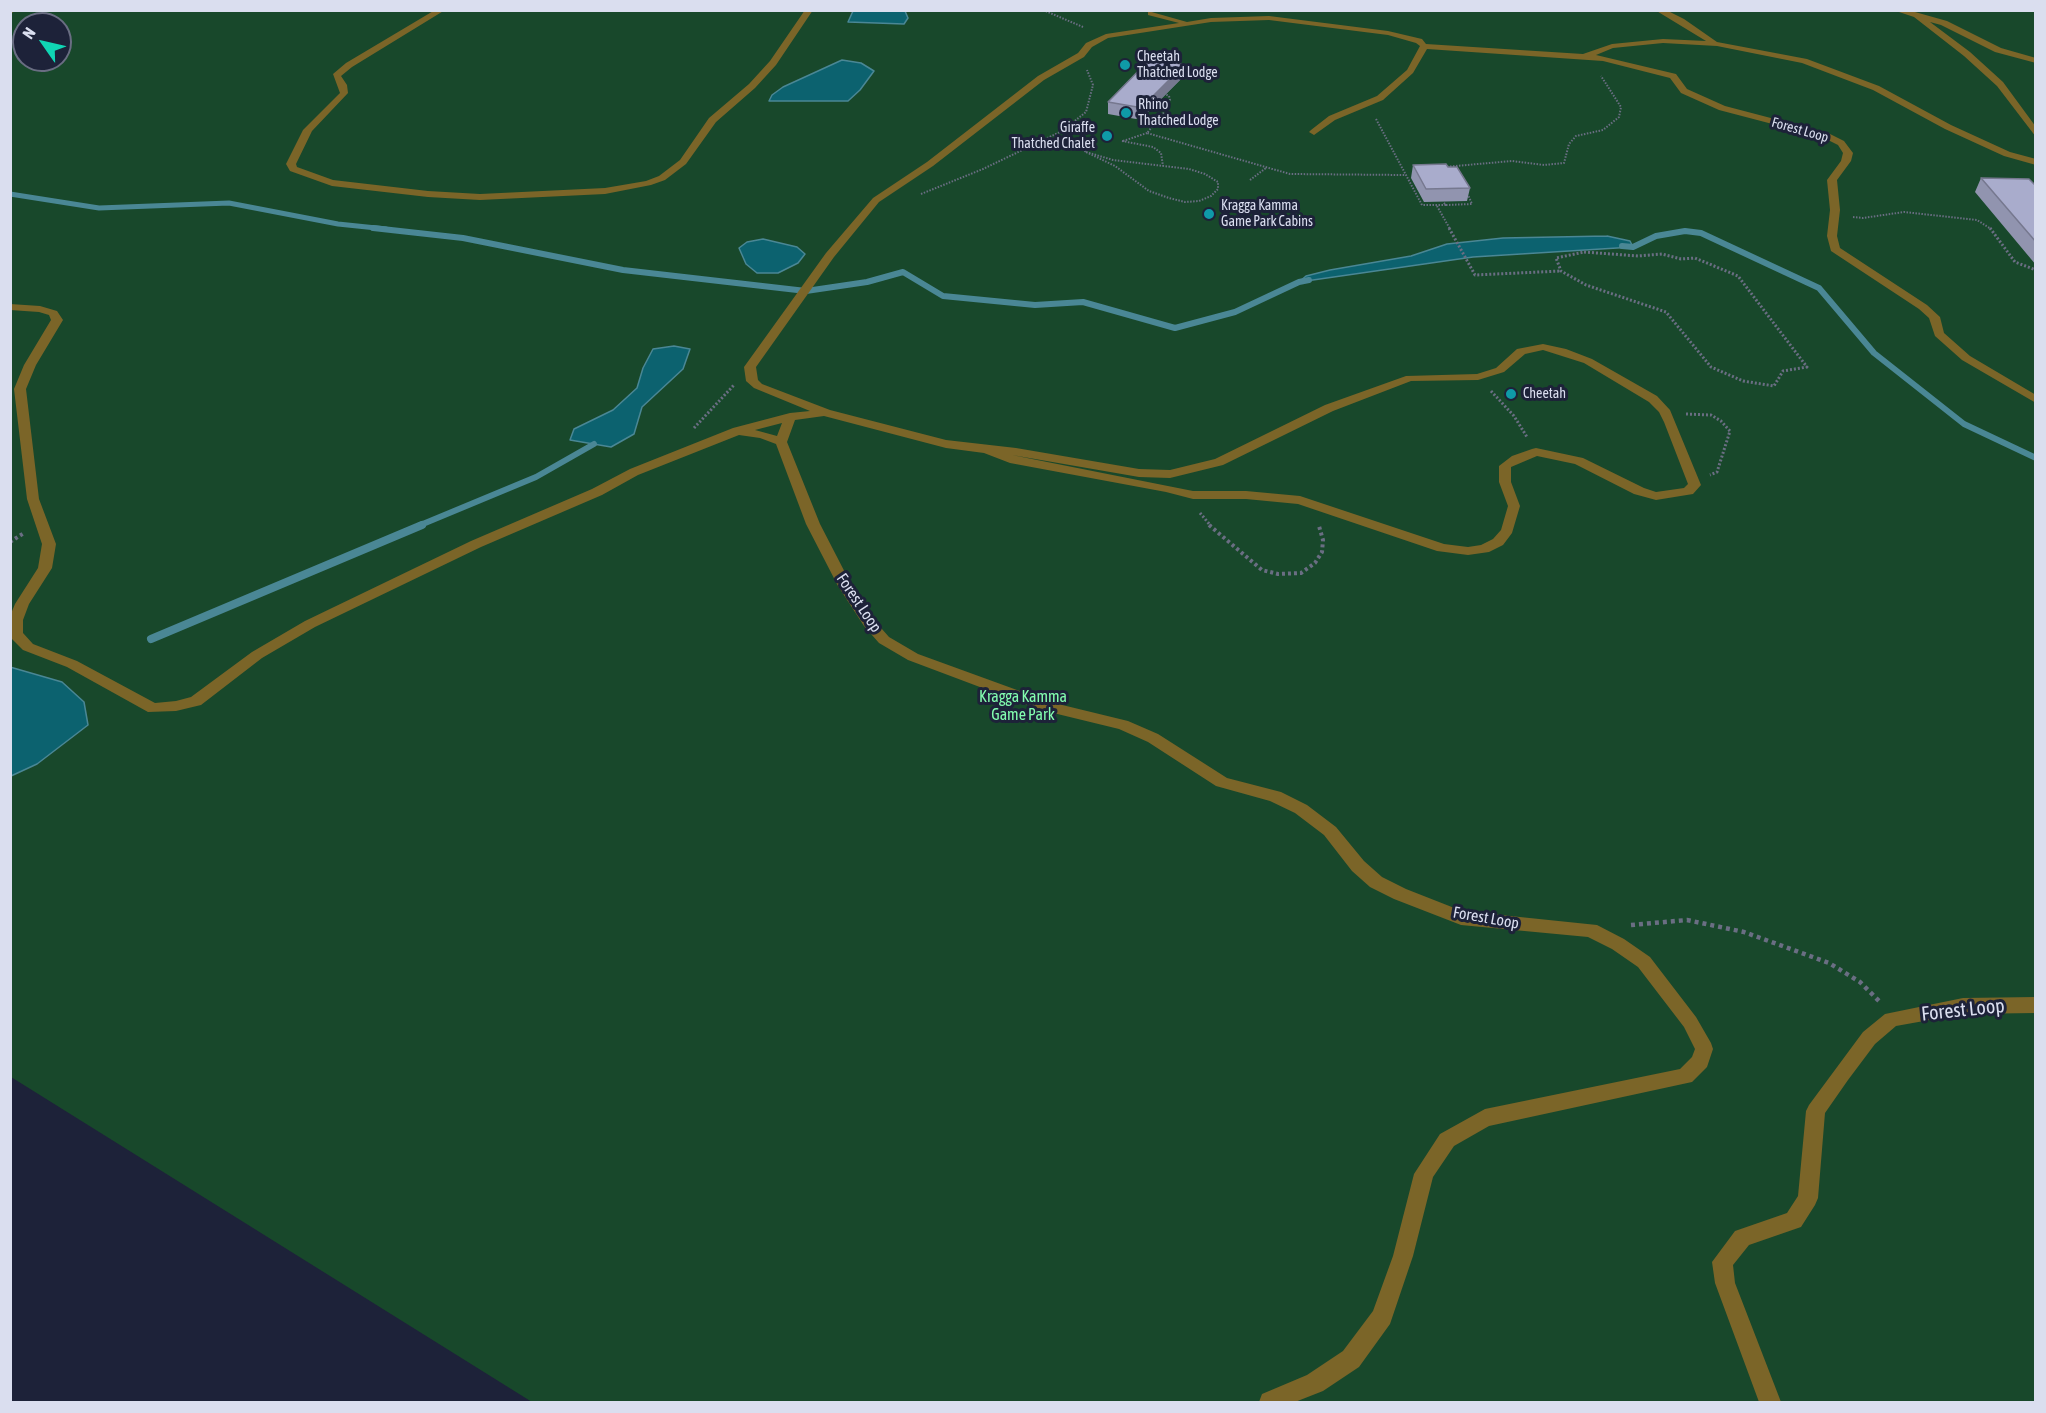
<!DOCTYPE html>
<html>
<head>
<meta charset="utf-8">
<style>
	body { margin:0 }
	#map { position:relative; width:2046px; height:1413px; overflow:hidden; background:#1d2239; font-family:"Asap Condensed",sans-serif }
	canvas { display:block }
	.frame { position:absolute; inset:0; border:12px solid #dadeef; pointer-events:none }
	.north { position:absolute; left:12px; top:12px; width:60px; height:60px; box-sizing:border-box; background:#1d2239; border:2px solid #696d82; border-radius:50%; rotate:304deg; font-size:16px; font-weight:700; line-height:24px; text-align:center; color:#dadeef }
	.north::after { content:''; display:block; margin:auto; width:21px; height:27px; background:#10d5b4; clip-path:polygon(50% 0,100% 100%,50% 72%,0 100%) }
</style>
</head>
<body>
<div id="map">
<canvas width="2046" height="1413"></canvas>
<div class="frame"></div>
<div class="north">N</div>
</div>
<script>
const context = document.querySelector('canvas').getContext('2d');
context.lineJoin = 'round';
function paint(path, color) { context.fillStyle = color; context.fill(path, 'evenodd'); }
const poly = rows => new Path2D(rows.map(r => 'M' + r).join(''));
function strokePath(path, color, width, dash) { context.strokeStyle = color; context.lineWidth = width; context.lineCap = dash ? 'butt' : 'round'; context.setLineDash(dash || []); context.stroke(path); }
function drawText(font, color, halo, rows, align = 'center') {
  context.font = font + ' "Asap Condensed",sans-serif'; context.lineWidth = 6; context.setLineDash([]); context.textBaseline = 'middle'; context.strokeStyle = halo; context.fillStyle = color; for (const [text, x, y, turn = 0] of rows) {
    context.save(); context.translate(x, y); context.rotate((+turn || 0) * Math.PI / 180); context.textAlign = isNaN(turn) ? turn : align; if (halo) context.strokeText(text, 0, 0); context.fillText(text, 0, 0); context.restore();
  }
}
paint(poly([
	[11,11,2035,11,2035,1402,532,1402,11,1077],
	[24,24,60,24,60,60,24,60]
]), '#18482b');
const water = poly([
	[853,11,905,11,908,18,904,24,848,22,853,11],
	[842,60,861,63,874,71,860,90,848,101,769,101,772,95,783,87,842,60],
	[1607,236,1630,241,1633,247,1473,257,1299,282,1306,276,1330,270,1411,256,1447,244,1503,238,1607,236],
	[763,239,797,247,805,254,798,263,778,273,757,273,746,264,739,248,747,242,763,239],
	[674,346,690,349,683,369,642,407,634,434,611,447,570,440,574,429,613,410,637,388,643,368,653,349,674,346],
	[10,667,62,682,84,702,88,725,37,764,11,776,10,667]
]);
paint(water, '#0c626f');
strokePath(water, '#4a8795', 1.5);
strokePath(poly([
	[10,194,99,208,229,203,338,224,386,229]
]), '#4a8795', 5);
strokePath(poly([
	[373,228,463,238,623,270,806,291,867,282,903,272,943,296,1035,305,1083,302,1175,328,1235,312,1299,282,1309,280],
	[1622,246,1633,247,1656,236,1685,231,1701,233,1819,288,1874,353,1964,424,2036,458],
	[418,526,536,477,594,444]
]), '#4a8795', 6);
strokePath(poly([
	[151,639,422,525]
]), '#4a8795', 8);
strokePath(poly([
	[1043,10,1083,27],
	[1161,92,1169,96,1170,100,1163,114,1147,133,1290,174,1405,175],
	[1376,119,1422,205,1446,205,1443,202],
	[1062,131,1086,152],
	[1122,141,1153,147,1161,153,1163,166],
	[1123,141,1147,133],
	[1086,152,1113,160,1189,169,1205,174,1218,182,1218,189,1211,196,1199,201,1185,202,1169,198,1149,191,1115,166,1086,152],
	[1444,167,1512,161,1544,165,1564,163,1569,144,1576,136,1603,130,1619,117,1621,107,1601,76],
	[1250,180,1266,168],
	[921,194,983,169,1062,131,1086,112,1093,85,1087,70],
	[1446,205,1472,204,1468,195],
	[1437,206,1450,229],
	[1853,217,1863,218,1904,212,1977,220,1991,229]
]), '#6a6e83', 2, [1.5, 1.5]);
strokePath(poly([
	[1449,228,1475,275,1561,271],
	[1990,228,2015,262,2036,270],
	[1584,252,1638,256,1662,254,1681,259,1695,258,1738,276,1807,367,1783,371,1774,386,1743,381,1711,367,1666,312,1586,285,1561,271,1556,258,1584,252],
	[1491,391,1514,416,1527,437],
	[1686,414,1711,415,1721,421,1730,431,1717,472,1710,475],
	[694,428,734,385],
	[1200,513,1211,526]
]), '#6a6e83', 3, [2, 2]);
strokePath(poly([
	[1209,525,1262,570,1278,574,1301,573,1315,563,1322,552,1323,540,1319,526],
	[10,542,24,533]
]), '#6a6e83', 4, [3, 3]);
strokePath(poly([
	[1631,925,1687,920,1744,932,1829,963,1860,982,1879,1001]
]), '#6a6e83', 4.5, [4, 4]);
paint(poly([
	[10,10,17,10,10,14,10,10],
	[435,10,445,10,352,67,341,76,347,85,348,93,312,131,296,164,297,167,333,180,428,191,480,194,605,188,646,181,659,176,680,160,709,118,749,84,770,61,805,10,813,10,776,65,755,88,716,122,686,164,665,180,651,185,605,194,480,200,428,197,332,186,290,171,286,164,303,130,340,93,333,74,346,63,435,10],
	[1655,10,1666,10,1684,19,1717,42,1807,59,1879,86,1951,125,2010,152,2036,159,2036,165,2004,156,1945,129,1873,90,1802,63,1717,46,1663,43,1613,48,1596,55,1676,74,1687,89,1725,106,1828,133,1844,141,1853,153,1851,161,1837,180,1840,210,1837,236,1840,248,1927,305,1940,317,1944,333,1970,356,2036,395,2036,403,1962,360,1935,336,1929,318,1919,309,1831,251,1827,236,1830,210,1827,180,1841,161,1843,153,1838,145,1822,137,1719,110,1681,93,1670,78,1603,61,1427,49,1413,73,1383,100,1335,120,1314,135,1309,132,1311,130,1329,116,1377,96,1407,70,1420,46,1416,43,1388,35,1269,20,1211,22,1108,38,1092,47,1084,57,1044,80,933,166,879,202,834,257,756,367,758,380,762,384,830,410,946,440,1016,448,1139,469,1170,470,1215,459,1325,405,1406,376,1477,374,1496,368,1517,349,1543,344,1566,349,1592,359,1657,396,1670,410,1701,485,1693,494,1656,500,1634,494,1575,464,1537,456,1511,467,1511,482,1520,506,1512,533,1503,545,1489,552,1468,555,1437,551,1298,504,1246,499,1193,499,1166,492,1010,463,984,453,946,448,824,416,795,420,787,442,820,524,852,586,874,620,889,637,918,654,1050,702,1128,721,1158,734,1227,778,1281,792,1307,805,1336,827,1364,861,1382,877,1406,889,1462,911,1597,925,1624,939,1650,957,1696,1017,1711,1043,1713,1049,1707,1067,1692,1082,1489,1126,1454,1146,1433,1177,1413,1256,1390,1324,1359,1367,1323,1391,1295,1402,1259,1402,1262,1394,1307,1375,1343,1351,1373,1311,1393,1256,1414,1174,1440,1134,1485,1109,1680,1069,1692,1057,1695,1049,1684,1027,1638,967,1612,949,1588,937,1461,925,1394,899,1370,887,1352,871,1324,835,1295,813,1270,801,1216,786,1148,742,1119,729,1041,710,908,660,879,643,864,626,838,586,806,524,776,444,760,438,739,435,638,475,602,495,481,547,315,627,262,658,201,705,176,711,148,712,67,667,23,650,10,637,10,616,15,604,38,568,42,544,27,499,14,389,24,365,51,320,49,315,39,312,10,310,10,304,40,306,57,311,63,320,36,365,26,389,39,499,56,544,52,568,29,604,23,620,23,633,33,644,77,661,155,703,176,701,191,697,252,652,305,621,471,541,592,489,630,469,733,428,790,413,810,411,754,388,746,381,744,367,826,253,873,198,927,162,1038,76,1078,53,1086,43,1106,34,1179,23,1148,15,1148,11,1187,22,1211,18,1269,16,1388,31,1422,39,1426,44,1583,54,1612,44,1663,39,1706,41,1655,10],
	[1543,350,1584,363,1649,402,1659,412,1664,422,1688,484,1684,488,1656,492,1644,488,1583,458,1536,448,1532,449,1512,456,1499,466,1499,482,1508,506,1501,530,1493,539,1481,545,1468,547,1444,544,1300,496,1246,491,1193,491,1012,455,1139,477,1170,478,1223,465,1333,411,1411,381,1478,380,1504,372,1525,354,1543,350],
	[782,423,777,436,755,430,782,423],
	[1893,10,1915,12,1947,21,2001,48,2036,58,2036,63,1995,52,1941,25,1930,22,1970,52,2003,82,2036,127,2036,137,1997,86,1964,56,1914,17,1893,10],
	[2036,997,2036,1013,1963,1014,1896,1026,1875,1044,1848,1080,1825,1113,1818,1198,1815,1205,1801,1227,1749,1245,1733,1265,1735,1283,1781,1402,1759,1402,1715,1283,1712,1262,1735,1231,1787,1213,1798,1196,1806,1111,1809,1105,1863,1032,1885,1014,1963,998,2036,997]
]), '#7b6528');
paint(poly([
	[1184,65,1183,77,1143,117,1139,116,1136,119,1108,114,1108,102],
	[1413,165,1448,167,1470,188,1467,201,1424,202,1411,178],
	[1981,178,2036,186,2036,265,1975,192]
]), '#9194af');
paint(poly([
	[1184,65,1183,77,1143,117,1144,105],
	[1140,104,1139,116,1136,119,1137,107]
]), '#76788f');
const building = poly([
	[1152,57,1184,65,1144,105,1140,104,1137,107,1108,102,1152,57],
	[1446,164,1448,167,1457,167,1470,188,1426,189,1413,165,1446,164],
	[1981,178,2029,179,2036,186,2036,242,1981,178]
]);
paint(building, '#a9accc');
strokePath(building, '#76788f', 1.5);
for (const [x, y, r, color] of [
	[1125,65,6,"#0f9aa8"],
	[1126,113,6,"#0f9aa8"],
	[1107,136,6,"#0f9aa8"],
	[1209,214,6,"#0f9aa8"],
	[1511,394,6,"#0f9aa8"]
]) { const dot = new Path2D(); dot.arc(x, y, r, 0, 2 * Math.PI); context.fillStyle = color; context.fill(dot); strokePath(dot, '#1d2239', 2); }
drawText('14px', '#dadeef', '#1d2239', [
	["Cheetah",1137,57],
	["Thatched Lodge",1137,73],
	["Rhino",1138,105],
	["Thatched Lodge",1138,121],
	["Giraffe",1095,128,"right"],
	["Thatched Chalet",1095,144,"right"],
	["Kragga Kamma",1221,206],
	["Game Park Cabins",1221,222],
	["Cheetah",1523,394]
], 'left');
drawText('14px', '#dadeef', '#1d2239', [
	["Forest Loop",1800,130,16]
]);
drawText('16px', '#dadeef', '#1d2239', [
	["Forest Loop",859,603,56],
	["Forest Loop",1486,918,10]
]);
drawText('16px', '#83feaf', '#1d2239', [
	["Kragga Kamma",1023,697],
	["Game Park",1023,715]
]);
drawText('20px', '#dadeef', '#1d2239', [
	["Forest Loop",1963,1010,-6]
]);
</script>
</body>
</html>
